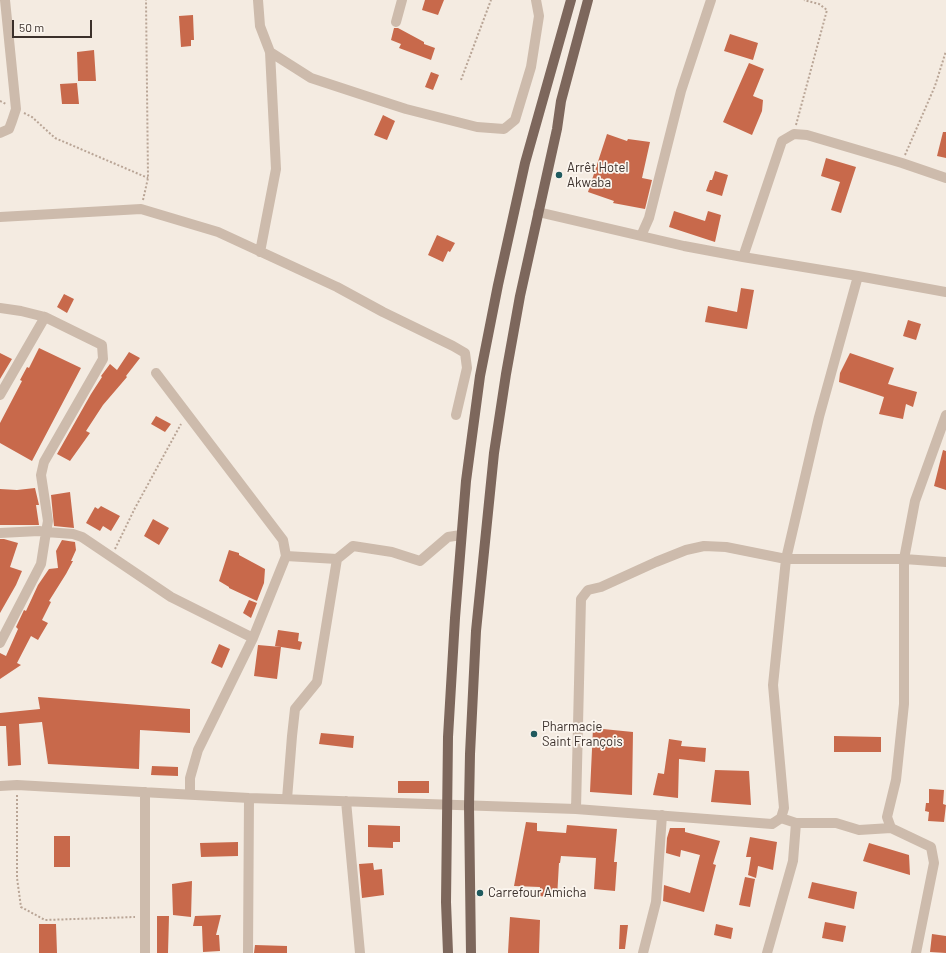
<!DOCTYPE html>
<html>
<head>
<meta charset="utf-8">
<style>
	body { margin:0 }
	#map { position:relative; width:946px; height:953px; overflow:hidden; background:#f4ebe1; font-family:Barlow,sans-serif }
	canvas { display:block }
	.scale { position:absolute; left:12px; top:20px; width:80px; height:18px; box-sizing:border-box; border:2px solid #3b302b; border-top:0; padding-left:5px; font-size:12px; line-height:14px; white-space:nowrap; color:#3b302b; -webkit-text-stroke:3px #fbf5ee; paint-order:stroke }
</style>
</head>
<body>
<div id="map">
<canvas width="946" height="953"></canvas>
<div class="scale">50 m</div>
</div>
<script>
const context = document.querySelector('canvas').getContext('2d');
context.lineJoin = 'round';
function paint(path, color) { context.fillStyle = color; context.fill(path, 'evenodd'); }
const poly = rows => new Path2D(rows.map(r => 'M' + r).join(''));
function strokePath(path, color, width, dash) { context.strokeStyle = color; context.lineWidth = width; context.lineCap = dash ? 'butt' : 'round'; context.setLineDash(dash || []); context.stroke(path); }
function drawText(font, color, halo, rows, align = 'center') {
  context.font = font + ' Barlow,sans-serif'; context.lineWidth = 3.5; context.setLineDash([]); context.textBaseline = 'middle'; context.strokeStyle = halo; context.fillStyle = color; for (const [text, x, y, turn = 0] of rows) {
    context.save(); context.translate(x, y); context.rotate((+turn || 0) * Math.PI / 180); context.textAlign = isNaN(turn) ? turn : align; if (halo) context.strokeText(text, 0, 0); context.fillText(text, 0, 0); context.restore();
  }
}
paint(poly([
	[425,0,444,0,438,15,422,10],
	[193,15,194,40,191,40,191,46,181,47,179,16],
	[394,28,398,28,424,42,424,44,435,48,431,60,399,48,401,44,391,40],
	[730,34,758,43,753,60,724,51],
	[94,50,96,81,78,81,77,52],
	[749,63,764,69,753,96,763,100,762,111,752,135,723,122],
	[431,72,439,75,433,90,425,87],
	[77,83,79,104,62,104,60,84],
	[383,115,395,121,387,140,374,135],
	[943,132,946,132,946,158,937,156],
	[607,134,627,141,628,139,650,142,642,178,652,180,645,209,613,203,614,201,588,192],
	[826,158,856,167,841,213,831,210,840,182,821,176],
	[715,171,728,175,722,196,706,191,710,180,712,180],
	[674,211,705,221,708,211,721,215,715,242,669,227],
	[437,235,455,243,450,252,448,251,443,262,428,255],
	[741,288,754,290,747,329,705,322,708,306,737,312],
	[64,294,74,299,67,313,57,307],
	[908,320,921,324,916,340,903,336],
	[39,348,81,368,32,461,0,443,0,423,22,381,20,380,27,367,29,368],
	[129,352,140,358,126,376,127,377,103,405,86,431,90,433,70,461,57,454,91,394,102,377,101,376,110,364,117,370],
	[0,353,12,359,0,379],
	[850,353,894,368,888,384,917,392,913,407,906,404,903,419,879,414,884,397,839,382,840,373],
	[156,416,171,424,165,432,151,424],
	[943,450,946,451,946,490,934,486],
	[35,488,39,505,36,505,39,525,0,525,0,489,17,490],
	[70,492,74,528,54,526,51,495],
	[101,506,120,516,111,531,103,526,100,531,86,523,95,507,98,509],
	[153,519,169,528,159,545,144,536],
	[0,539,4,539,18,543,10,567,22,571,16,585,0,613],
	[62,540,75,542,76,550,71,561,73,561,66,574,49,601,51,602,42,620,48,623,38,640,31,636,17,663,21,665,0,679,0,653,6,656,18,629,16,627,24,610,26,611,38,585,49,569,58,568,56,551],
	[229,550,239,553,239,555,265,569,264,583,257,601,229,588,229,587,219,581],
	[249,600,257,603,251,618,243,613],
	[278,630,299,633,298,641,302,642,300,650,275,646],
	[219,644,230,649,222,668,211,663],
	[258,645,281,647,277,679,254,676],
	[38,697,190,709,190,733,140,730,139,769,48,764,42,722,19,724,21,765,8,766,6,726,0,726,0,713,40,709],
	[593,728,633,732,632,795,590,792],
	[321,733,354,736,353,748,319,744],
	[834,736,881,737,881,752,834,752],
	[669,739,682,741,681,746,706,748,705,762,679,759,678,798,653,795,658,773,664,774],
	[152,766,178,767,178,776,151,775],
	[715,770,749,771,751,805,711,802],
	[398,781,429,781,429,793,398,793],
	[929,789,944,790,943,804,946,805,944,822,928,821,929,812,925,811,926,803,929,803],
	[526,822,537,823,537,831,566,833,567,825,617,829,614,862,617,862,615,891,594,889,596,858,561,856,560,863,559,863,557,898,539,896,540,887,514,886],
	[368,825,400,826,400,842,393,842,393,848,368,847],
	[670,828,685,828,685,832,720,841,713,864,716,865,704,912,663,901,664,885,690,893,700,855,681,850,680,857,666,853,667,838],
	[54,836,70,836,70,867,54,867],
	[750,837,777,842,773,870,758,866,756,878,748,875,751,857,746,857],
	[238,842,238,856,201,857,200,843],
	[869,843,909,855,910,875,863,861],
	[373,863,374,870,382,869,384,895,362,898,359,864],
	[745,877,755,879,750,907,739,905],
	[192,881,191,917,173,915,172,884],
	[812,882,857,892,854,909,808,898],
	[221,915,216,935,219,935,220,951,203,952,202,926,193,926,195,916],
	[157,916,169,916,168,953,157,953],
	[510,917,540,920,539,953,508,953],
	[825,922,846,926,843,942,822,938],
	[39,924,56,924,57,953,39,953],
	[716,924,733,928,731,939,714,935],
	[620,925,628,925,625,949,619,949],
	[932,934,946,936,946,953,930,952],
	[255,945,287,946,287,953,254,953]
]), '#c8694b');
strokePath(poly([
	[461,80,491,0],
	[0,101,6,104],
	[24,113,32,117,55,138,148,178],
	[796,125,827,10,819,4,804,0],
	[905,155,935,86,946,51],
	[143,200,148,178,146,0],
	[115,549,135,508,181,424],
	[17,795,17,878,21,907,45,920,135,917]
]), '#b9a596', 2, [2, 2]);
strokePath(poly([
	[258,0,260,26,270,52,276,169,260,252],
	[396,22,402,0],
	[270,52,311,78,372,98,406,109,477,127,504,129,515,120,531,67,539,16,536,0],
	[0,133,9,129,12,121,16,109,5,0],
	[538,212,684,246,743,257,858,276,946,292],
	[0,217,141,209,218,232,337,287,383,312,453,346,465,353,467,368,456,415],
	[641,236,649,218,681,91,711,0],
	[743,257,782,141,794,134,807,135,902,163,946,178],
	[0,308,21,311,45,317],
	[156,373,283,540,286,556],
	[0,395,45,317,102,345,103,359,44,462,41,475,48,521,46,532,73,534,82,537,171,597,253,638],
	[0,533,39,531,46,532,41,564,0,643],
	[0,786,17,785,249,798,576,809,772,824,781,818,784,808,773,685,786,559,819,417,858,276],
	[145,792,145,953],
	[190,794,190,778,198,750,253,638,286,556,337,559,353,546,392,552,420,561,448,537,461,535],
	[287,799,292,736,295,709,317,682,337,559],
	[346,801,360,953],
	[576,809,581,599,588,590,601,587,656,562,686,550,704,546,726,547,786,559,904,559,946,562],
	[781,818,796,823,836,823,859,830,891,828],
	[248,953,249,798],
	[643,953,656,902,662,815],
	[767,953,793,861,796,823],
	[916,953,934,863,931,847,891,828,887,817,896,780,904,704,904,559,915,501,946,415]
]), '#cdbbac', 10);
strokePath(poly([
	[448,953,446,902,448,737,455,618,466,481,480,376,498,285,525,163,571,0],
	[471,953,469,806,470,754,476,631,494,453,506,374,520,296,557,129,561,101,588,0]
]), '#7d675c', 10);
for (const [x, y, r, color] of [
	[559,175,4,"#1f5a5e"],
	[534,734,4,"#1f5a5e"],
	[480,893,4,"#1f5a5e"]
]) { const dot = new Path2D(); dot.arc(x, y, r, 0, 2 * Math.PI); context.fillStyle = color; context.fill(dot); strokePath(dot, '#fbf5ee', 1.5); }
drawText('13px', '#3b302b', '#fbf5ee', [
	["Arrêt Hotel",567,168],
	["Akwaba",567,183],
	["Pharmacie",542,727],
	["Saint François",542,742],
	["Carrefour Amicha",488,893]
], 'left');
</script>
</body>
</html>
